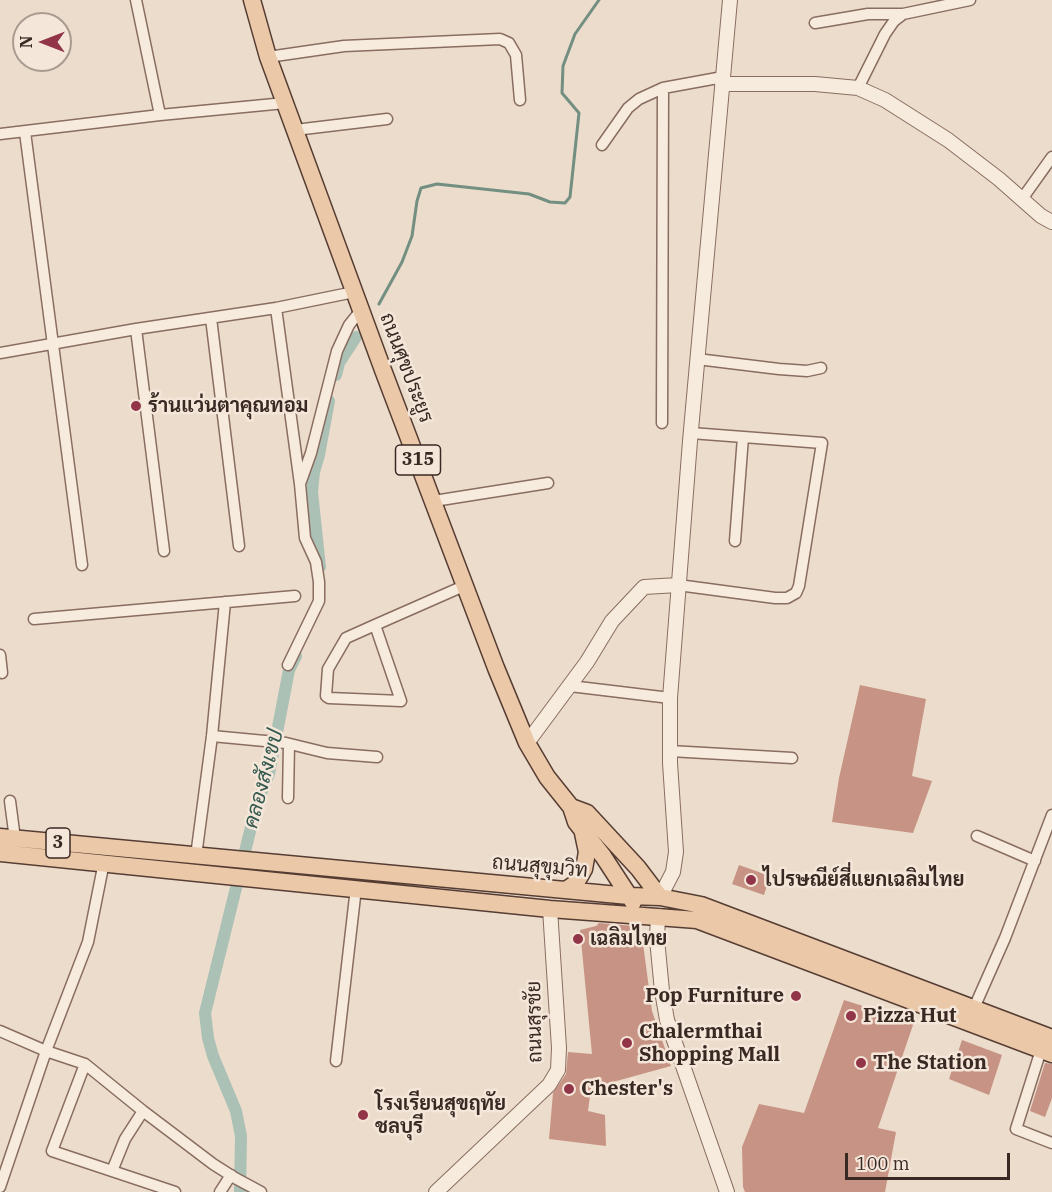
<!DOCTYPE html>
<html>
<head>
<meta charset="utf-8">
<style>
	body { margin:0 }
	#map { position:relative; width:1052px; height:1192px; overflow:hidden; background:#ecdccb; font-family:"IBM Plex Serif",serif }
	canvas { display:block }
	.north { position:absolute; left:12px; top:12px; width:60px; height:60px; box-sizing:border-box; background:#f4e7da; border:2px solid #aa9b91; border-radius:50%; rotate:270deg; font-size:16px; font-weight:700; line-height:24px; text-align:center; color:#3a2923 }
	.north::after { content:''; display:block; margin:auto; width:21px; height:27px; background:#923548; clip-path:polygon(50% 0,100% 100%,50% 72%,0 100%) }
	.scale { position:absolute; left:845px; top:1153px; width:165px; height:27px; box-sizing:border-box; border:3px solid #3a2923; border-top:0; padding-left:8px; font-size:18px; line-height:21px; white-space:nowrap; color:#3a2923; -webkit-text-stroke:4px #f4e7da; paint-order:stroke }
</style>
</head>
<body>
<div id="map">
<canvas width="1052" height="1192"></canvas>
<div class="north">N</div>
<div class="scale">100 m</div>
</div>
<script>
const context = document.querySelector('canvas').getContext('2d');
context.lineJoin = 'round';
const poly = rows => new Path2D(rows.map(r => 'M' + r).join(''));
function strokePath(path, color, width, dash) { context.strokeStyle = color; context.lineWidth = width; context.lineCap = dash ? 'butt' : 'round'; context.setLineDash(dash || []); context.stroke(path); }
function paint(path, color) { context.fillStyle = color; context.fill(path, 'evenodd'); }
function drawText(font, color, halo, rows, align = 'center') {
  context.font = font + ' "IBM Plex Serif",Sarabun,serif'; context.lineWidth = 5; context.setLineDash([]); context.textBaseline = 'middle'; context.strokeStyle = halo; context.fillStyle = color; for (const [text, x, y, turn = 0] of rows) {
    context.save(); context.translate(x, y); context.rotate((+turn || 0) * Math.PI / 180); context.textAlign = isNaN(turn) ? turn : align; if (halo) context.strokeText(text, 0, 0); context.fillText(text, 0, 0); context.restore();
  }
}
strokePath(poly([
	[379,304,402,262,412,236,417,201,421,188,437,184,529,194,550,202,565,203,570,197,579,113,562,93,563,66,575,34,599,0]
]), '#728f82', 3);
strokePath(poly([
	[336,375,339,363,356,337],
	[320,567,312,492,314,472,319,455,329,401],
	[240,1192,241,1136,236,1111,213,1056,208,1038,205,1013,257,803,269,774,289,670,296,656]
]), '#abc1b6', 12);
paint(poly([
	[860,685,926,699,912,776,932,781,913,833,832,822,839,778],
	[739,865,770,876,764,895,732,884],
	[599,923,635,926,642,936,652,1011,671,1066,591,1088,588,1111,605,1115,606,1146,549,1139,553,1093,566,1074,568,1052,592,1054,580,930,596,926],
	[844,1000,914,1022,878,1128,896,1132,885,1192,745,1192,743,1187,742,1147,759,1104,804,1113],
	[962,1040,1002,1055,989,1095,949,1079],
	[1045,1063,1052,1064,1052,1098,1045,1117,1030,1111]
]), '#c79384');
const minor = poly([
	[136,0,160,115],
	[815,23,868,14,903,14],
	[268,57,344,46,500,39,509,43,516,55,520,100],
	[858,88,885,34,894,21,903,14,970,0],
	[295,130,387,119],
	[25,132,82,565],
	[0,134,160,115,285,103],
	[602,145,628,108,639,99,663,88,723,77],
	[1022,199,1052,157],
	[276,308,300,484,305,538,316,562,319,582,319,601,288,665],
	[211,318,239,546],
	[136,329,164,551],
	[0,353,136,329,276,308,354,292],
	[697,359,779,369,807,371,821,368],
	[662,423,663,88],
	[301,481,311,453,337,351,349,325,361,310],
	[434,501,548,483],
	[735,541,743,437],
	[678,585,775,598,787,598,796,593,799,586,822,443,691,433],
	[34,619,295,596],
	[375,625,401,701,329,698,326,696,328,669,346,638,375,625,466,585],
	[0,655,2,673],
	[570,686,670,698],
	[212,736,286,743,327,753,377,757],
	[670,751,792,758],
	[288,798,289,744],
	[10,801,15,839],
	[977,836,1035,861],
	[196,856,212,736,225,602],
	[974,1008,1005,938,1052,815],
	[0,1031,46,1051,85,1064,143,1111,213,1164,235,1178,261,1192],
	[1041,1050,1016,1129,1052,1143],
	[336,1061,356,888],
	[85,1064,52,1151,175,1192],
	[112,1171,125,1139,143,1111],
	[0,1187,46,1051,88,942,104,862],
	[220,1192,231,1175]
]);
const tertiary = poly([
	[722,84,815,84,858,88,885,100,948,140,999,179,1041,216,1052,222],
	[527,743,587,662,612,621,644,587,678,585],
	[660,897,673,872,676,852,670,763,670,698,690,441,730,0],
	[658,916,657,939,662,991,667,1020,727,1192],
	[436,1192,549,1085,558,1070,559,1048,550,909]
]);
const primary = poly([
	[252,0,268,57,383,370,496,668,527,743,547,777,571,807,576,822,603,856,633,902],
	[571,807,587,813,638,868,660,897],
	[0,837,629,896,660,897,701,905,1052,1038],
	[0,853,550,909,697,920,1052,1054],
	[566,890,576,883,584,869,587,852,583,833]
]);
strokePath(minor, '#886d60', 13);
strokePath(tertiary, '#886d60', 16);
strokePath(primary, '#563d34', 19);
strokePath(minor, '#f7ebde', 10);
strokePath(tertiary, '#f7ebde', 14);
strokePath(primary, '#ebc8a7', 16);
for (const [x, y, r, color] of [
	[136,406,6,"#923548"],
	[751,880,6,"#923548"],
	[578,939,6,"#923548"],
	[796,996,6,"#923548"],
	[851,1016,6,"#923548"],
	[627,1043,6,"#923548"],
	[861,1063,6,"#923548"],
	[569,1089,6,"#923548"],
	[363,1115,6,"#923548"]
]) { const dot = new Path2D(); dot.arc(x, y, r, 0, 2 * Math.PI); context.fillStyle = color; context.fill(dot); strokePath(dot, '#f4e7da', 2); }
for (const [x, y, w] of [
	[418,460,45],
	[58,843,24]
]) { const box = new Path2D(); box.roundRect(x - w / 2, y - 15, w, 30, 4.5); context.fillStyle = '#f4e7da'; context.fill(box); strokePath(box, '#3a2923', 1.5); }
drawText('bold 18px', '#3a2923', null, [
	["315",418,460],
	["3",58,843]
]);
drawText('20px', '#3a2923', '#f4e7da', [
	["ถนนศุขประยูร",406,368,69],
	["ถนนสุขุมวิท",540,867,5],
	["ถนนสุรชัย",535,1022,-91]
]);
drawText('bold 20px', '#3a2923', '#f4e7da', [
	["ร้านแว่นตาคุณทอม",148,406],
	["ไปรษณีย์สี่แยกเฉลิมไทย",763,880],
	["เฉลิมไทย",590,939],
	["Pop Furniture",784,996,"right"],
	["Pizza Hut",863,1016],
	["Chalermthai",639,1032],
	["Shopping Mall",639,1055],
	["The Station",873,1063],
	["Chester's",581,1089],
	["โรงเรียนสุขฤทัย",375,1104],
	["ชลบุรี",375,1127]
], 'left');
drawText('italic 21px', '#33584e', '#f4e7da', [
	["คลองสังเขป",264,779,-75]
]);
</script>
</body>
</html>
